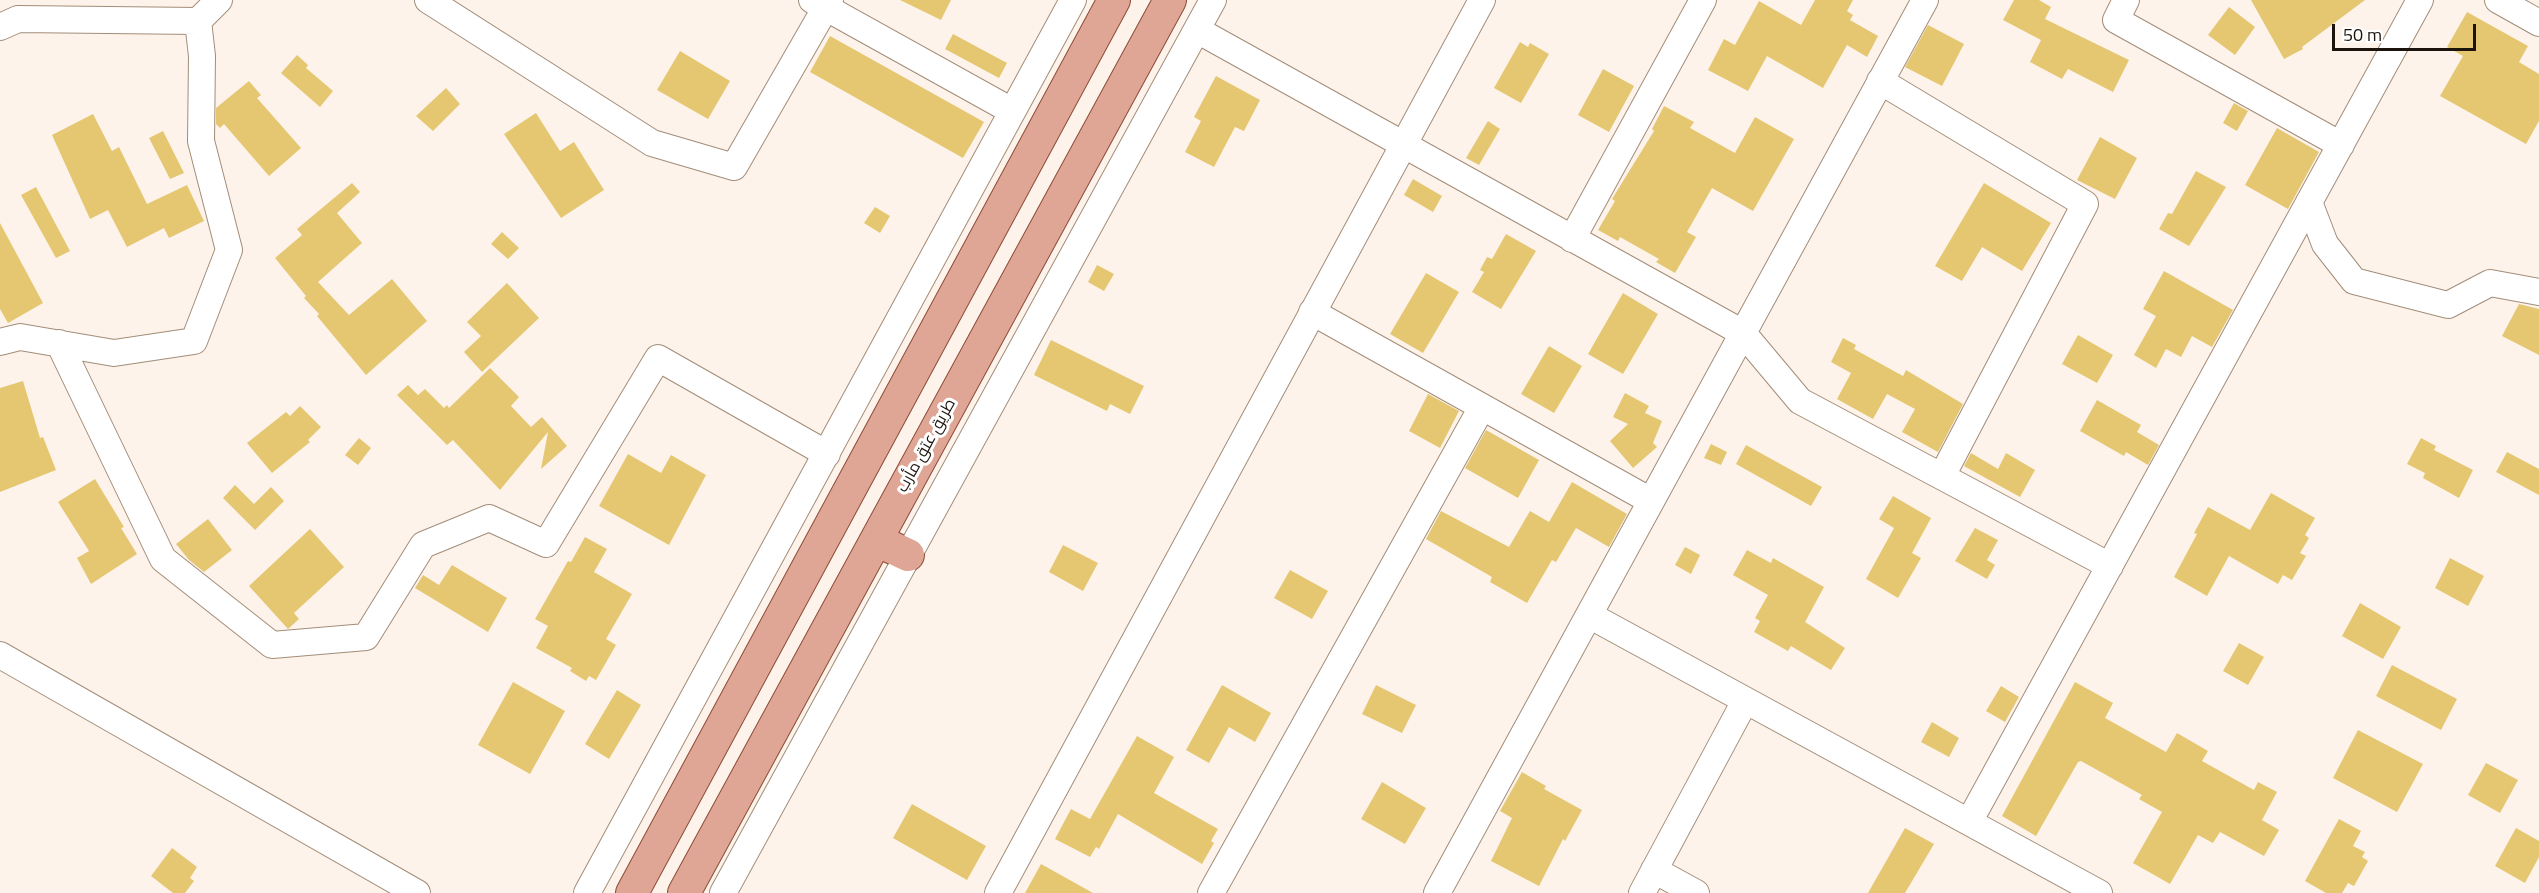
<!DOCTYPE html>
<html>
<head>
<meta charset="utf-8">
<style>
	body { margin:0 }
	#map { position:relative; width:2539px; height:893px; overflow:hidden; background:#fdf3ea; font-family:"Titillium Web",sans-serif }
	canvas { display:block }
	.scale { position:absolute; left:2332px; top:24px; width:144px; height:27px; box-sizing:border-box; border:3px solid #1b130c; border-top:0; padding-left:8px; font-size:18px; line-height:21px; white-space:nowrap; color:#1b130c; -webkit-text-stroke:4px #fff; paint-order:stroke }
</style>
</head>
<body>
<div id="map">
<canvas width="2539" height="893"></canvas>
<div class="scale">50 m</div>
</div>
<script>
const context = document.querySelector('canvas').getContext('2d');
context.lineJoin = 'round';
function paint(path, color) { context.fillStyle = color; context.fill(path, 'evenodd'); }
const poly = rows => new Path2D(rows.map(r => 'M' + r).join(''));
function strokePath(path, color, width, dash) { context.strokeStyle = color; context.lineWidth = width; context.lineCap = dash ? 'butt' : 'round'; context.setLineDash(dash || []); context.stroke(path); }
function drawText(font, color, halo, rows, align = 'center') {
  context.font = font + ' "Titillium Web",Cairo,sans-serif'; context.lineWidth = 6; context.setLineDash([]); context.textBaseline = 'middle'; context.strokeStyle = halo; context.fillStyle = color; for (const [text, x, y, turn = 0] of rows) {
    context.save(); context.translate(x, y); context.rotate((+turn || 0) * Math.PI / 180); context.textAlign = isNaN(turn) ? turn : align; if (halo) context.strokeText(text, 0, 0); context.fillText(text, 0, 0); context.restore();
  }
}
paint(poly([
	[900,0,951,0,941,20],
	[1815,0,1853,0,1847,11,1853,15,1850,20,1878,36,1867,57,1847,45,1823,88,1767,56,1748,91,1708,70,1724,39,1735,45,1759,1,1801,25],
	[2014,0,2039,0,2051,7,2045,19,2129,60,2113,92,2068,69,2062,79,2030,62,2041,40,2003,20],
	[2251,0,2365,0,2302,47,2303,49,2284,59],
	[2229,7,2255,27,2235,55,2208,35],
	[2467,12,2528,46,2519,62,2539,74,2539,121,2526,144,2440,96,2463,56,2447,47],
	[1928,25,1964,44,1942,86,1905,67],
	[953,34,1007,63,999,78,945,49],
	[830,36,984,122,963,158,810,72],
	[1520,42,1528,47,1530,43,1549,54,1521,103,1494,88],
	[680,51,730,81,708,119,657,90],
	[297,55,308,65,306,68,333,91,320,107,281,73],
	[1603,69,1634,86,1609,132,1578,115],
	[1216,76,1260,100,1244,131,1235,127,1214,167,1185,152,1201,121,1194,117],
	[249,81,261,95,257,98,301,148,269,176,224,124,220,128,216,124,216,108],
	[446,88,460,104,433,131,416,116],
	[2234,103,2248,111,2237,131,2223,123],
	[1664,106,1694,122,1690,128,1735,153,1755,117,1794,139,1753,211,1712,188,1687,232,1696,237,1675,273,1656,262,1659,259,1620,237,1618,241,1598,230,1615,201,1612,199,1654,131,1652,129],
	[536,113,560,151,574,142,604,190,561,218,504,134],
	[93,114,112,151,119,147,147,204,187,185,204,221,169,238,164,228,127,247,108,210,90,219,52,135],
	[1488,121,1500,129,1479,165,1466,158],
	[2277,128,2319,152,2288,209,2245,185],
	[163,131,184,173,170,179,149,138],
	[2100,137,2137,158,2115,199,2077,180],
	[2196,171,2226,187,2189,246,2159,229,2168,213,2172,214],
	[1413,179,1442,196,1433,212,1404,195],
	[352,183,360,192,337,213,362,243,318,282,349,315,392,279,427,321,366,375,317,316,319,314,304,298,306,296,275,258,302,235,297,229],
	[1984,183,2051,223,2022,271,1982,247,1962,281,1935,266],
	[36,187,70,251,56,258,21,195],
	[875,207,890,216,880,233,864,223],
	[0,223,43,303,8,323,0,309],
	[502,232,519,248,508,259,491,244],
	[1506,234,1536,251,1501,309,1472,292,1484,272,1480,270,1487,257,1492,259],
	[1097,265,1114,274,1104,291,1088,282],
	[2164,271,2233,310,2212,347,2192,336,2181,357,2166,349,2156,368,2134,355,2156,316,2143,309],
	[1426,273,1459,292,1423,353,1390,334],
	[507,283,539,318,482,372,464,352,481,336,467,322],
	[1623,293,1658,314,1623,374,1588,354],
	[2519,304,2539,309,2539,355,2502,336],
	[2078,335,2113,355,2097,383,2062,364],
	[1843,338,1856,345,1854,349,1903,376,1906,370,1963,404,1938,452,1902,432,1915,409,1887,394,1873,419,1837,399,1851,373,1831,362],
	[1051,340,1144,386,1130,414,1110,404,1107,411,1034,375],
	[1549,346,1582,366,1554,413,1521,394],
	[490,368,519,397,511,406,531,427,542,417,567,446,541,469,548,432,500,490,453,440,447,445,397,395,408,385,418,395,425,389,444,408,447,405,449,408],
	[23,381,40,438,43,437,56,470,0,492,0,388],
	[1625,393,1649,406,1645,413,1662,421,1653,443,1657,447,1633,468,1610,441,1628,424,1613,417],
	[1428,394,1459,411,1440,448,1409,431],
	[2097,400,2141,425,2137,432,2159,445,2148,465,2126,452,2124,456,2080,431],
	[300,406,321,427,308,440,310,442,272,473,247,443,286,412,290,416],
	[1486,430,1539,460,1518,498,1465,468],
	[359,438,371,448,358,465,345,455],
	[2421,438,2436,446,2434,450,2473,470,2459,498,2423,478,2425,473,2407,464],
	[1711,444,1727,452,1721,465,1704,458],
	[1746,445,1822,487,1811,506,1736,464],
	[2507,452,2539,469,2539,495,2496,472],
	[1971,453,1998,469,2006,453,2035,470,2020,497,1964,466],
	[628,454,661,473,671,455,706,475,669,545,599,506],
	[95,479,124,527,121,528,137,554,91,584,77,558,89,551,58,502],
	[1572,482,1627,514,1609,547,1576,528,1556,562,1552,560,1527,603,1490,582,1492,577,1426,539,1441,511,1509,547,1530,511,1549,522],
	[235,485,254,504,271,487,284,501,255,530,223,498],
	[2271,493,2315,518,2305,535,2309,538,2300,553,2306,556,2292,580,2283,575,2278,584,2229,556,2207,596,2174,577,2197,534,2194,533,2208,507,2250,530],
	[1893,496,1931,518,1912,553,1921,558,1898,598,1866,579,1894,528,1879,519],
	[208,519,232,550,204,572,189,560,176,544],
	[1975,528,1998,540,1987,560,1995,565,1987,579,1955,561],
	[310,529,344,567,294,613,299,619,288,629,249,586],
	[585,537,607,549,594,572,632,594,606,639,616,645,596,680,589,676,586,681,570,671,572,668,536,648,548,626,535,619,568,561,571,562],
	[1063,545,1098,563,1083,591,1049,572],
	[1685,547,1700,555,1691,574,1675,565],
	[1747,550,1771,563,1773,558,1824,587,1805,622,1845,648,1831,670,1791,646,1788,651,1754,632,1760,621,1755,618,1768,595,1733,575],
	[2450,558,2484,576,2468,606,2435,588],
	[452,565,507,598,488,632,415,588,423,575,439,585],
	[1290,570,1328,591,1312,619,1274,598],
	[2360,603,2401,627,2383,659,2342,636],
	[2239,643,2264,657,2248,685,2223,671],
	[2392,665,2457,699,2441,730,2376,696],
	[513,682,565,711,530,774,478,745],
	[2075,682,2113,703,2105,718,2166,752,2177,733,2208,751,2202,761,2254,790,2258,782,2277,792,2262,820,2279,830,2264,856,2220,832,2213,843,2198,835,2170,884,2133,863,2162,812,2139,799,2142,795,2081,761,2078,762,2036,836,2002,816],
	[1222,685,1271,713,1255,742,1229,727,1209,763,1186,750],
	[1376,685,1416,705,1402,733,1362,714],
	[2001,686,2019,697,2005,722,1986,711],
	[617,690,641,705,609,759,585,744],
	[1932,722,1959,738,1949,757,1921,742],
	[2358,730,2423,764,2397,812,2333,778],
	[1137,736,1174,757,1154,793,1218,829,1211,841,1214,843,1202,864,1118,814,1099,849,1096,847,1090,857,1055,839,1071,809,1090,819],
	[2486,763,2518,780,2500,813,2468,795],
	[1522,772,1546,786,1544,789,1582,810,1565,841,1563,839,1539,886,1491,861,1512,818,1500,811],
	[1382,782,1426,808,1405,844,1361,819],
	[912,804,986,846,967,880,893,838],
	[2339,819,2361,831,2353,846,2365,852,2362,857,2368,861,2354,886,2348,883,2342,893,2326,893,2305,881],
	[1905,828,1934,844,1905,893,1868,893],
	[2516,828,2539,841,2539,857,2525,883,2495,866],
	[172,848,197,867,190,878,194,881,185,893,173,893,151,876],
	[1041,864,1093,893,1025,893]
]), '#e5c772');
const minor = poly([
	[428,0,652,143,734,167,830,0],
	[812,0,1012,111],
	[2126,0,2116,20,2341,145],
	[2498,0,2539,23],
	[0,27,18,19,198,21,219,0],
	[1197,30,1743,333,1800,401,2110,566],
	[1880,81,2085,204,1942,476],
	[2309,202,2325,244,2354,281,2448,305,2490,283,2539,292],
	[1572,239,1703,0],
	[1312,312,1651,501],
	[0,342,20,337,114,353,194,341,229,250,201,141,202,56,198,21],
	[59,343,163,559,272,645,366,637,423,545,489,518,546,544,658,358,827,454],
	[1589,615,2099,893],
	[0,655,417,893],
	[1969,822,2420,0],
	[1654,870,1696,893],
	[587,893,1073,0],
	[723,893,1213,0],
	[998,893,1482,0],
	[1211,893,1482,407],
	[1437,893,1925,0],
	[1642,893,1745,701]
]);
const major = poly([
	[876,540,908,555],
	[632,893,1114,0],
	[684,893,1170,0]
]);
strokePath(minor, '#a38d79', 28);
strokePath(major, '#8d4b37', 34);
strokePath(minor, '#fff', 26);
strokePath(major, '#dfa595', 32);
drawText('16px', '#1b130c', '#fff', [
	["طريق عتق مأرب",927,446,-61]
]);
</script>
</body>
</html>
